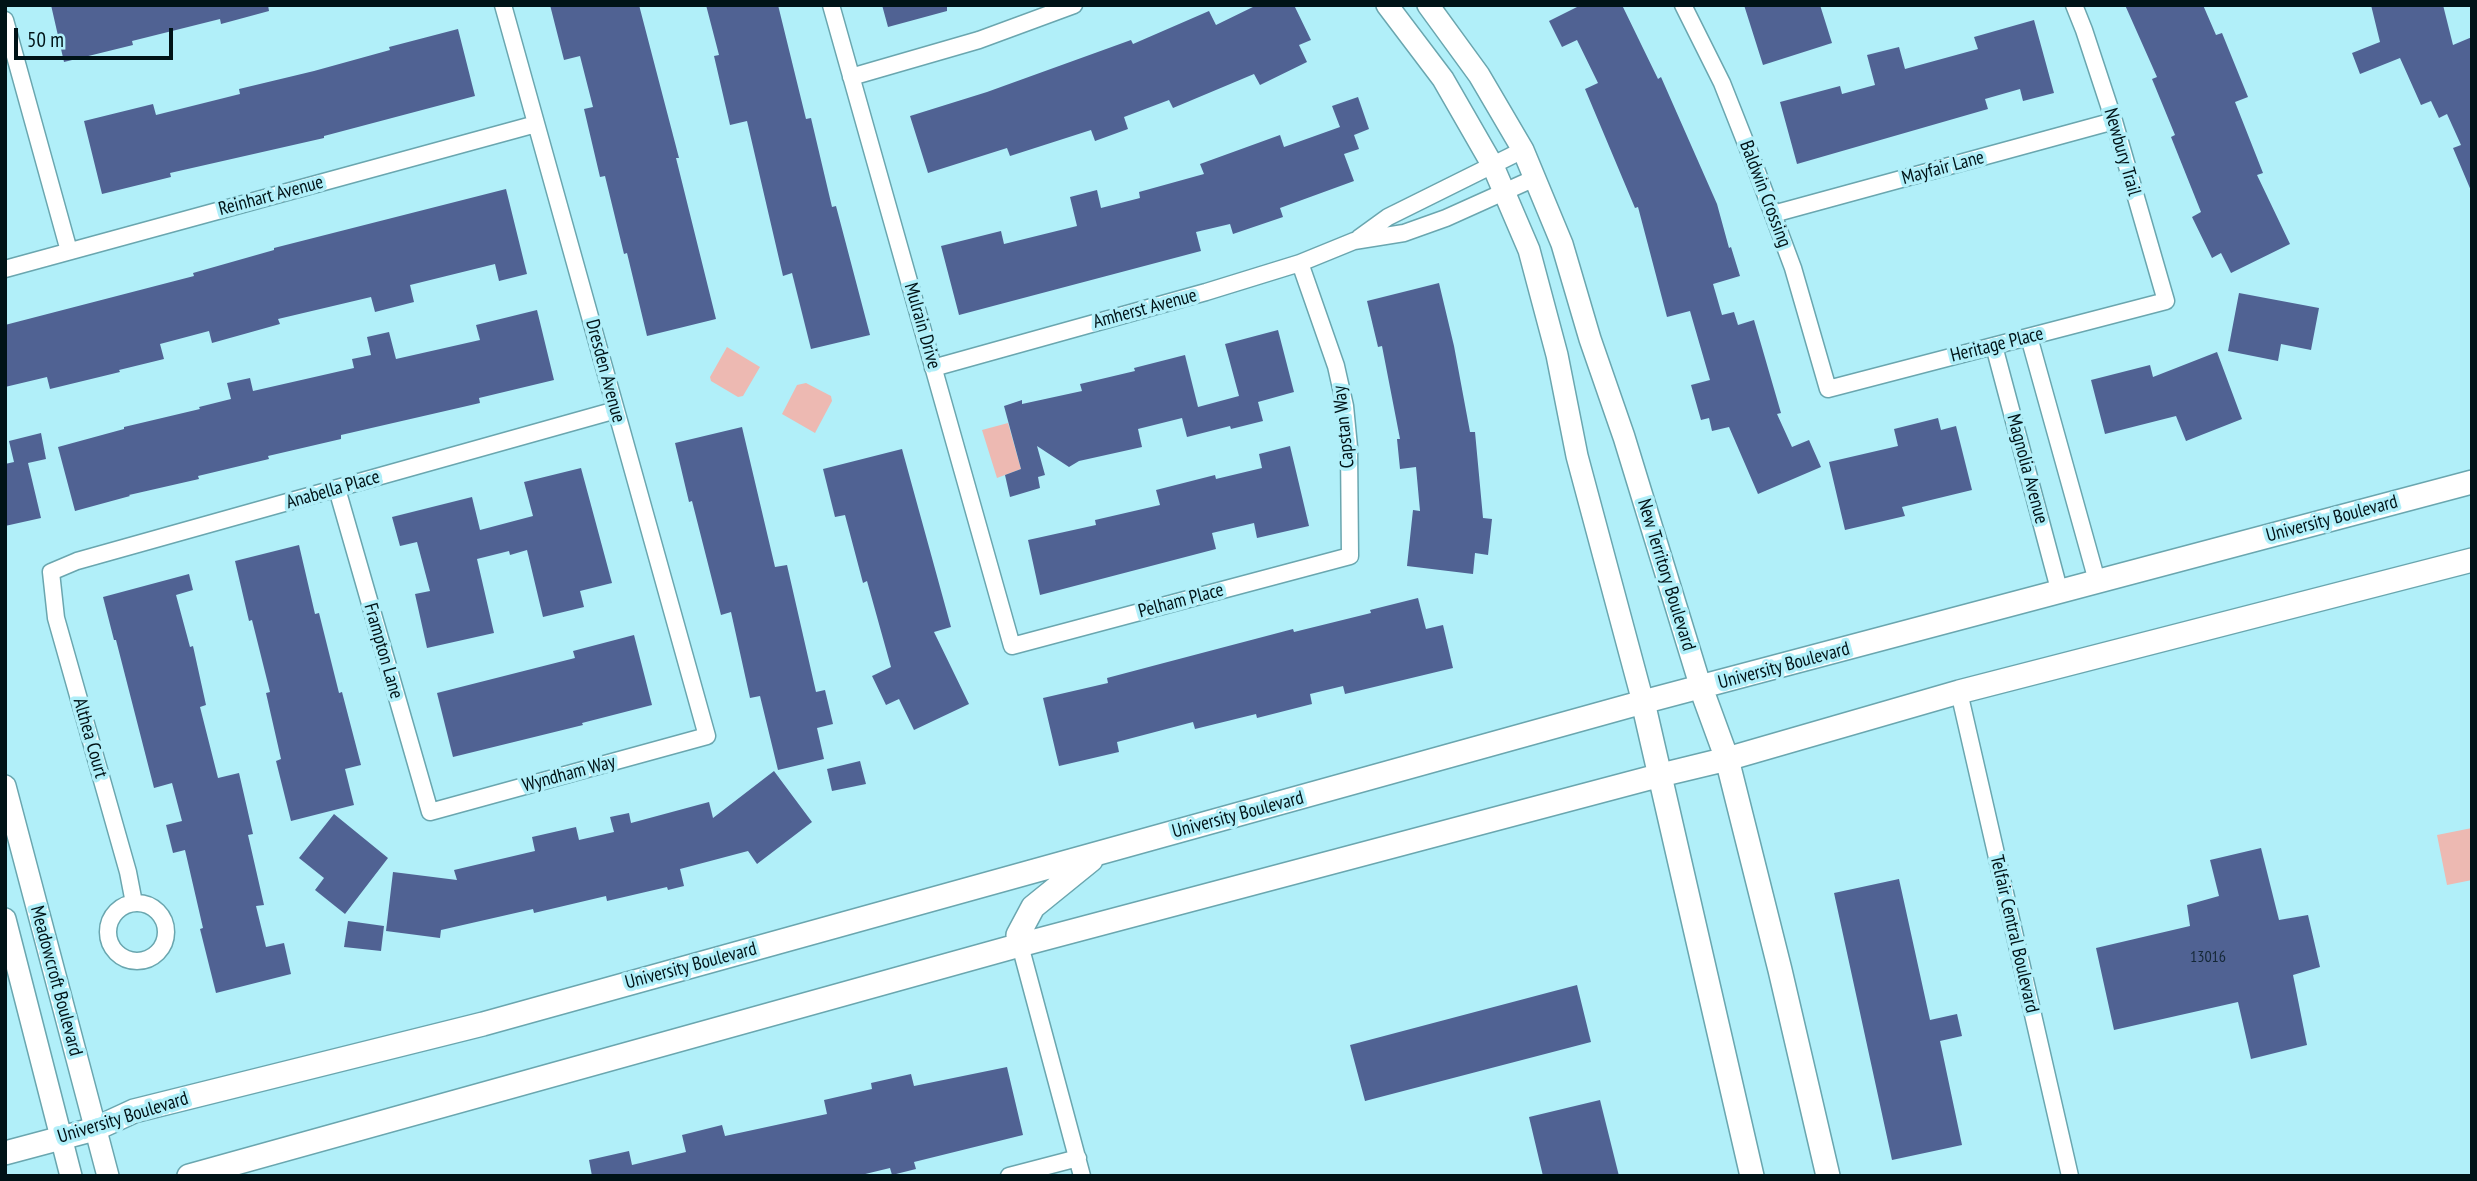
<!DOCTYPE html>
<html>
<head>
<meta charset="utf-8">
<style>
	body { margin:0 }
	#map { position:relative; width:2477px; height:1181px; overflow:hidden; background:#b1eff9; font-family:"PT Sans Narrow",sans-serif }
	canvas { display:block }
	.frame { position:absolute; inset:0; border:7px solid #001317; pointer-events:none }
	.scale { position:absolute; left:14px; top:28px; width:159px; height:32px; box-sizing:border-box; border:4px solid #001317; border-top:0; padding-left:9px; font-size:21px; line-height:24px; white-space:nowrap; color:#001317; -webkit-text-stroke:5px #b1eff9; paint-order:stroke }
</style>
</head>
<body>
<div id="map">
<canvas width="2477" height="1181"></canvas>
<div class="frame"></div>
<div class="scale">50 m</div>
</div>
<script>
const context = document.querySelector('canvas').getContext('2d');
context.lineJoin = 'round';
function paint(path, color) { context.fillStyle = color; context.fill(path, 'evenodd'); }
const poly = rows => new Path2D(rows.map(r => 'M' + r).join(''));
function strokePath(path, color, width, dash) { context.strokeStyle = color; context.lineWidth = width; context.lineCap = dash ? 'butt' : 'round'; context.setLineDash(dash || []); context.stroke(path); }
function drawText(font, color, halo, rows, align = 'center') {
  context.font = font + ' "PT Sans Narrow",sans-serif'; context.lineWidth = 7; context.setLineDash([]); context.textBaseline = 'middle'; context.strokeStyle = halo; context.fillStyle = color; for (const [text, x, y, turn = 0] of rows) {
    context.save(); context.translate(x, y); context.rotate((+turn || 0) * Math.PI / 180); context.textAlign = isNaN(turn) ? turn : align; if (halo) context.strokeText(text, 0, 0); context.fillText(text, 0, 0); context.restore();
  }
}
paint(poly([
	[727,347,760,367,743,396,738,397,711,381,710,377],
	[806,383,831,396,832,401,815,433,782,414,797,385],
	[1008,423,1021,469,997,478,982,430],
	[2472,828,2472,880,2447,885,2437,835]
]), '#edb9b2');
paint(poly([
	[51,5,268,5,269,11,221,24,220,19,132,41,133,45,64,62],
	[550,5,639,5,679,158,676,158,716,319,647,336,627,253,624,254,605,176,600,177,584,109,593,107,580,56,564,60],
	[706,5,778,5,806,119,811,118,832,207,836,206,870,335,811,349,792,273,783,276,747,121,730,125,714,56,719,55],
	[882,5,947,5,947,11,888,27],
	[1257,5,1294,5,1311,40,1299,45,1307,62,1260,85,1254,74,1173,108,1169,100,1124,117,1128,129,1095,141,1091,130,1010,156,1007,148,928,173,910,116,987,92,1131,40,1133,44,1209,11,1216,25],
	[1581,5,1622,5,1658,79,1661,77,1717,204,1729,248,1731,247,1740,276,1713,284,1722,315,1734,312,1738,325,1754,320,1781,413,1777,414,1792,447,1809,440,1821,467,1758,494,1729,427,1712,431,1709,418,1701,420,1691,385,1710,380,1690,311,1667,317,1638,207,1635,208,1585,89,1598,83,1577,40,1562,47,1549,21],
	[1744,5,1820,5,1832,43,1763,65],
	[2125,5,2203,5,2216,35,2222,33,2248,97,2235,102,2263,173,2257,175,2290,244,2231,273,2221,253,2212,258,2192,217,2201,212,2171,137,2175,135,2152,79,2157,77],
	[2371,5,2443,5,2453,45,2472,37,2472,193,2453,148,2461,145,2447,114,2439,118,2431,101,2421,105,2400,58,2360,74,2352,53,2380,42],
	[2034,20,2054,93,2023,101,2020,89,1985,99,1988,109,1797,164,1780,102,1840,86,1842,94,1875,85,1867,55,1899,47,1905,69,1978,49,1974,37],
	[458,29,475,96,324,136,324,138,170,173,171,177,102,194,84,121,153,104,156,115,240,94,239,89,314,71,390,50,389,47],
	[1358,97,1369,129,1354,135,1359,149,1344,154,1354,181,1280,208,1283,217,1233,234,1230,224,1196,232,1201,251,959,315,941,246,1001,231,1004,244,1077,226,1070,197,1097,190,1101,208,1140,198,1139,192,1204,174,1200,164,1280,135,1284,147,1340,127,1332,106],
	[506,189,527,274,499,281,495,264,410,285,414,302,375,312,371,297,278,319,280,324,212,343,209,331,160,344,164,359,119,370,120,372,50,389,47,377,5,387,5,325,194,276,193,273,274,250,274,248],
	[1439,283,1454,346,1470,432,1475,432,1483,518,1492,519,1488,555,1475,553,1473,574,1407,566,1413,510,1420,511,1416,467,1400,469,1397,439,1400,439,1382,346,1378,347,1367,301],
	[2239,293,2319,308,2311,350,2281,344,2278,361,2228,351],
	[537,310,554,380,479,398,480,403,341,435,341,439,268,456,269,459,198,476,199,479,129,495,130,496,75,511,58,447,124,429,124,427,200,409,199,407,231,399,227,383,250,378,253,391,354,368,352,359,371,355,367,337,389,332,396,359,480,340,476,325],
	[1278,330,1294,392,1258,402,1263,421,1231,429,1230,426,1187,437,1182,418,1138,429,1142,447,1079,461,1069,467,1037,446,1045,475,1038,477,1040,488,1010,497,1005,475,1021,469,1004,406,1022,400,1022,404,1082,391,1080,384,1135,371,1134,368,1185,355,1198,407,1239,396,1225,344],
	[2217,352,2242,419,2186,441,2176,416,2105,434,2091,380,2150,365,2153,377],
	[1938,418,1941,430,1956,426,1972,490,1902,507,1905,516,1845,530,1829,462,1898,446,1894,429],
	[742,427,775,567,787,565,816,692,825,690,833,724,817,728,824,759,778,770,760,696,750,698,731,612,721,615,692,501,689,502,675,443],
	[41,433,46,459,28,463,41,518,5,526,5,464,14,462,9,441],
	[1290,446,1309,526,1257,538,1254,523,1212,533,1216,549,1040,595,1028,540,1096,525,1095,520,1160,505,1156,490,1215,475,1216,479,1262,468,1259,454],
	[902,449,951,627,934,632,969,704,914,730,899,699,886,705,872,676,891,667,867,581,863,583,845,515,835,517,823,469],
	[581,468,612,583,580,591,584,607,543,617,527,550,510,555,509,551,477,559,494,633,427,648,415,594,430,591,417,542,400,546,392,517,472,497,480,530,533,516,524,482],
	[299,545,315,614,319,613,339,693,342,692,361,765,345,769,354,805,291,821,276,761,281,759,266,693,270,692,252,620,249,621,235,561],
	[189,574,193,590,176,595,190,647,193,646,206,705,200,707,218,778,239,773,253,834,248,835,264,905,256,906,266,947,284,943,291,974,216,993,200,929,203,928,185,850,173,853,166,825,182,821,172,783,154,788,116,640,114,640,103,597],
	[1418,598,1426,629,1443,625,1453,668,1345,694,1343,686,1310,694,1312,704,1257,718,1256,714,1195,729,1193,722,1117,742,1119,752,1059,766,1043,698,1108,683,1107,678,1160,664,1293,629,1294,632,1371,613,1370,610],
	[634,635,652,705,582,723,583,725,453,757,437,693,575,658,573,651],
	[860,761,866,784,832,791,827,769],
	[774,771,812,822,757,864,748,851,680,869,684,886,668,890,667,887,607,901,606,896,534,913,533,909,441,930,440,938,386,931,393,872,457,880,454,870,535,851,532,837,576,827,579,840,614,832,610,817,629,813,631,823,709,802,713,818],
	[334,814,388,858,345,914,315,890,324,878,299,858],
	[2261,848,2279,920,2308,915,2320,967,2293,975,2307,1045,2251,1059,2238,1002,2114,1030,2096,948,2190,926,2187,905,2219,896,2210,860],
	[1899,879,1930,1020,1957,1014,1962,1036,1940,1041,1962,1145,1892,1160,1834,893],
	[348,921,384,926,381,951,344,947],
	[1577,985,1591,1042,1365,1101,1350,1045],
	[1007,1067,1023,1135,914,1162,916,1169,892,1175,890,1168,857,1176,592,1176,589,1160,629,1151,632,1165,686,1152,682,1135,722,1125,725,1136,827,1114,824,1100,872,1089,871,1083,911,1074,914,1086],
	[1600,1100,1619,1176,1543,1176,1529,1117]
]), '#506293');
const minor = poly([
	[831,5,1012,646,1350,556,1349,447,1345,406,1336,366,1300,263],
	[1683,5,1722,83,1756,169,1793,268,1828,389,2166,301,2114,121,2084,30,2074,5],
	[5,20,69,251],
	[851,77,979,40,1074,5],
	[1773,214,2114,121],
	[1359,238,1388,217,1523,150],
	[5,269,536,124],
	[2029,337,2097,581],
	[1994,346,2060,593],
	[933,368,1206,292,1300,263,1354,241,1404,233,1446,218,1535,178],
	[337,489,430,812,707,736,503,5],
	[1959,692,2070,1176],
	[134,903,128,872,56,618,51,572,77,561,616,410],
	'108 932a29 29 0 1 1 58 0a29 29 0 1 1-58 0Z',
	[1020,945,1082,1176],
	[1009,1176,1078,1158]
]);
const tertiary = poly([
	[1387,5,1443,79,1493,166,1529,250,1557,355,1577,456,1643,702],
	[1428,5,1479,75,1523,150,1562,244,1590,339,1624,437,1701,688],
	[5,786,108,1176],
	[5,919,71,1176]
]);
const secondary = poly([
	[1701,688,1727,759,1780,970,1828,1176],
	[1643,702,1752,1176],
	[1020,945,1018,935,1033,907,1091,860],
	[5,1153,95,1129,134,1111,483,1024,1643,702,2472,482],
	[189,1176,1020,945,1661,775,1727,759,1959,692,2472,560]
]);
strokePath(minor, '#6aa6af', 19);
strokePath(tertiary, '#6aa6af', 24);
strokePath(secondary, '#6aa6af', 26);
strokePath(minor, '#fff', 16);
strokePath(tertiary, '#fff', 21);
strokePath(secondary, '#fff', 23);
drawText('16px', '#142736', null, [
	["13016",2208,957]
]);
drawText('19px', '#001317', '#b1eff9', [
	["Newbury Trail",2122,152,74],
	["Mayfair Lane",1943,168,-15],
	["Baldwin Crossing",1765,194,69],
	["Reinhart Avenue",271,196,-15],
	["Amherst Avenue",1145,309,-15],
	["Mulrain Drive",922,326,74],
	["Heritage Place",1997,345,-14],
	["Dresden Avenue",605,371,75],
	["Capstan Way",1344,427,-96],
	["Magnolia Avenue",2027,469,75],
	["Anabella Place",333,490,-16],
	["University Boulevard",2332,519,-15],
	["New Territory Boulevard",1666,575,73],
	["Pelham Place",1181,601,-15],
	["Frampton Lane",383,651,74],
	["University Boulevard",1784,666,-15],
	["Althea Court",90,738,74],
	["Wyndham Way",569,774,-15],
	["University Boulevard",1238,815,-15],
	["Telfair Central Boulevard",2014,934,77],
	["University Boulevard",691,966,-15],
	["Meadowcroft Boulevard",56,981,75],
	["University Boulevard",123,1118,-17]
]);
</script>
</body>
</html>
